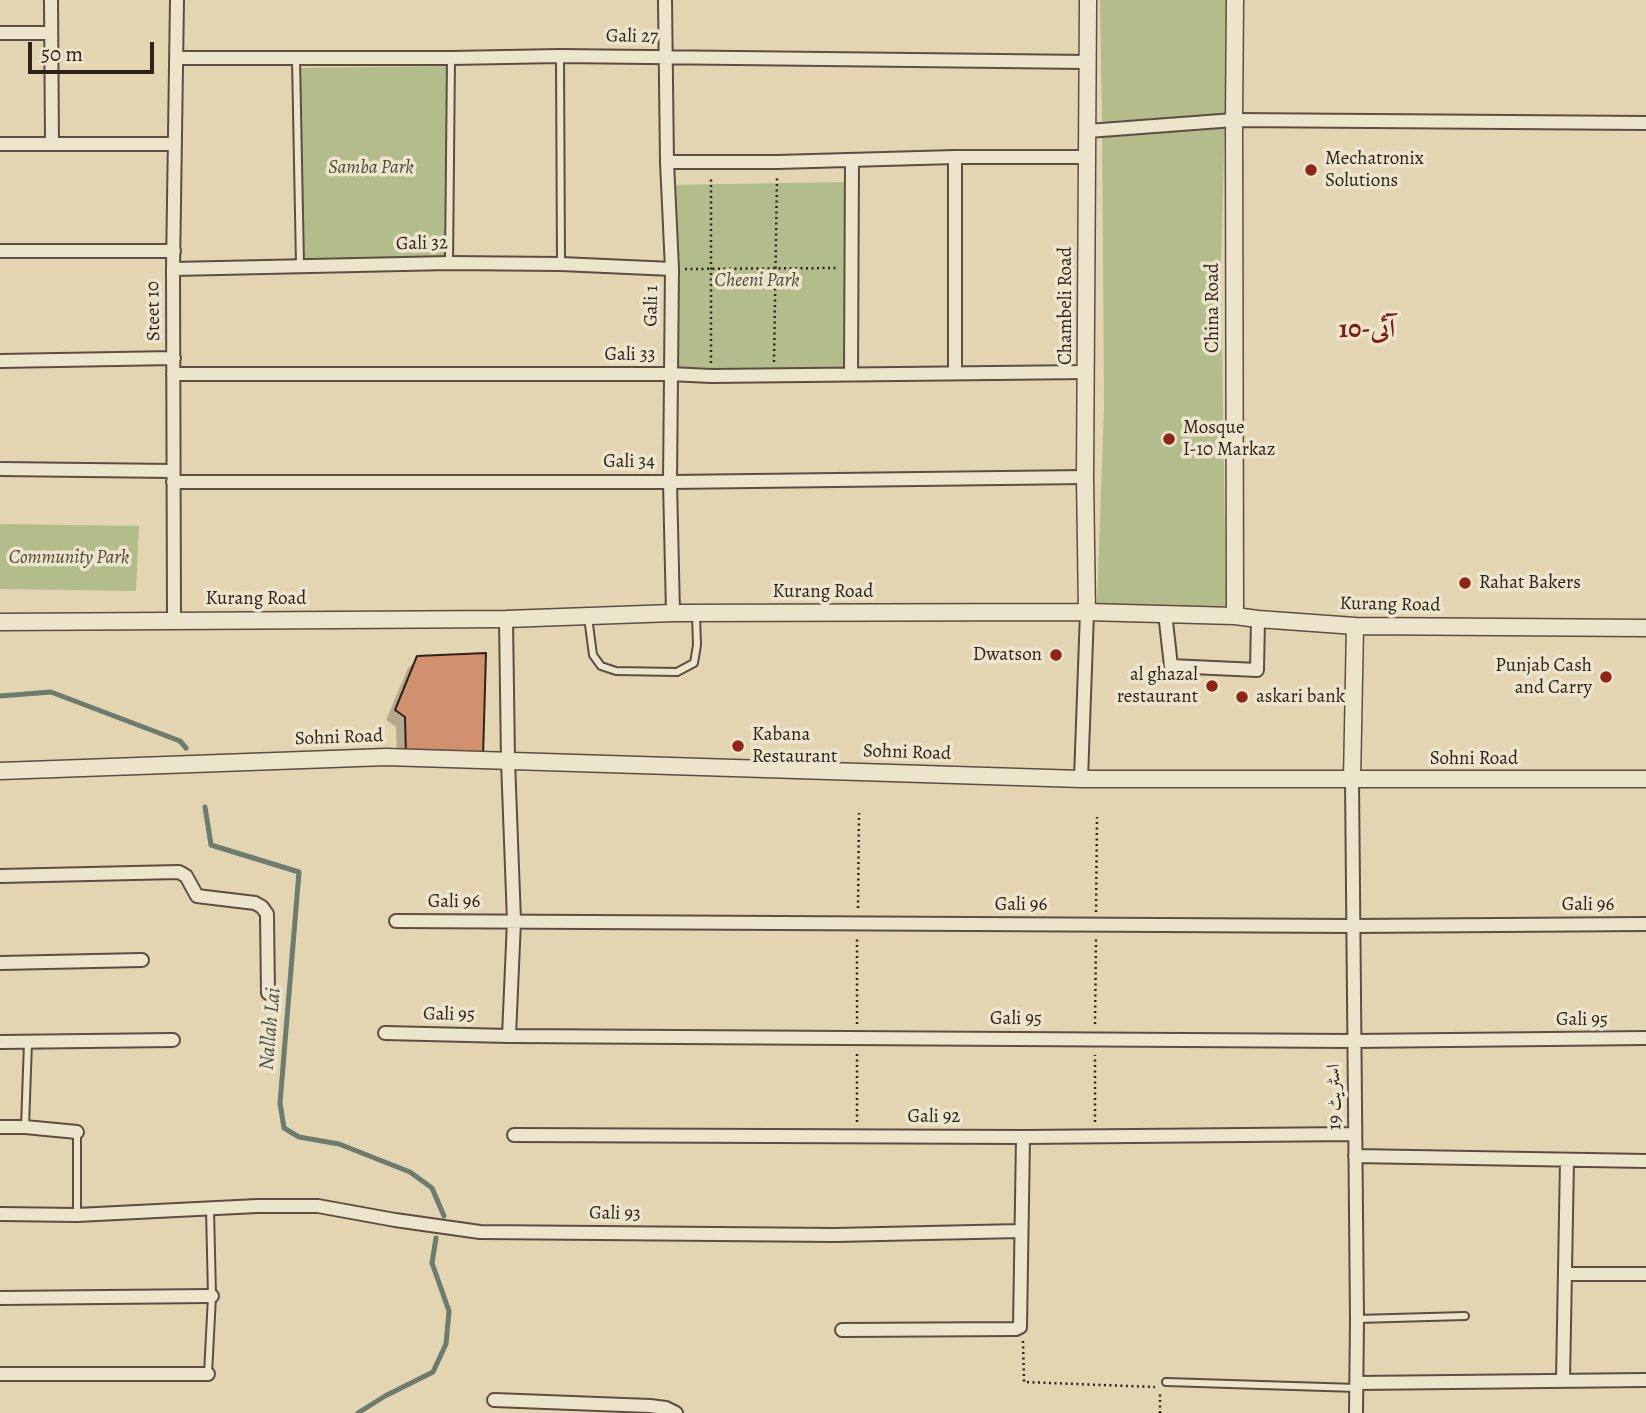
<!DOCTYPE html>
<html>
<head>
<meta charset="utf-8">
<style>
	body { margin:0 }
	#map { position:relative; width:1646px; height:1413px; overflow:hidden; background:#e3d5b1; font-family:Alegreya,serif }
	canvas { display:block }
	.scale { position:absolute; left:28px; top:42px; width:126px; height:32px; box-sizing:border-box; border:4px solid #2f211c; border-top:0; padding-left:9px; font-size:21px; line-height:24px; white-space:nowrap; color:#2f211c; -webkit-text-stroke:5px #ede4cc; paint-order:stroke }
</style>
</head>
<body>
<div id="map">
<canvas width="1646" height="1413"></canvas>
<div class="scale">50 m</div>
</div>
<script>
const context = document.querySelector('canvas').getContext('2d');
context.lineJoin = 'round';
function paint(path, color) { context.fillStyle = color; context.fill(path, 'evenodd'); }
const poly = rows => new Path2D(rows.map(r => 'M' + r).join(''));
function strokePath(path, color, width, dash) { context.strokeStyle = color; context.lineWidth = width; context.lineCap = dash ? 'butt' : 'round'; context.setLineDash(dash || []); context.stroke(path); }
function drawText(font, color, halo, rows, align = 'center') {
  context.font = font + ' Alegreya,Amiri,serif'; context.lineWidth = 7; context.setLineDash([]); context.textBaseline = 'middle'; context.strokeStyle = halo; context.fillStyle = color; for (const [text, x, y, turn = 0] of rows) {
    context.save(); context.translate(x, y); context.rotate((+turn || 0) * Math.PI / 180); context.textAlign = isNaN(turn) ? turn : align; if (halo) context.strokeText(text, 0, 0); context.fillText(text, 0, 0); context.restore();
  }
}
paint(poly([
	[1100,0,1228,0,1221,266,1226,609,1097,606,1104,406,1102,120],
	[448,66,445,268,298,268,295,68],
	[845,182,849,376,666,378,668,185],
	[0,524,139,526,136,591,0,589]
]), '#b3bd8c');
paint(poly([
	[418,658,471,767,397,766,396,727,386,720,408,668]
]), '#0003');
strokePath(poly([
	[0,696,51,692,180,741,186,748],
	[205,807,211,845,299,872,280,1103,284,1128,299,1137,339,1144,410,1172,432,1188,444,1216],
	[358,1413,385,1396,433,1372,446,1344,449,1311,432,1263,436,1238]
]), '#6d7c6f', 5);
const building = poly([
	[486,653,483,757,406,757,405,717,395,710,417,656,486,653]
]);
paint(building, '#d1916e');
strokePath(building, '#2f211c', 2);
const service = poly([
	[560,56,561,264],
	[296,59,300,265],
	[449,262,451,58],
	[588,617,593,655,601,666,616,671,677,672,694,663,697,645,696,615],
	[25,1127,28,1042],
	[77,1133,77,1215],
	[1357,1319,1465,1316],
	[208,1374,212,1296,210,1209],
	[1166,1382,1357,1388]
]);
const minor = poly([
	[51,0,52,144],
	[665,0,667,162,672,269,670,482,673,613],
	[0,33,51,33],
	[176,58,451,58,560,56,1088,62],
	[1088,131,1234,120,1646,123],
	[0,144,174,144],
	[667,162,777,162,955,157,1088,157],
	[0,251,174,251],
	[173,269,449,263,561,264,672,269],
	[0,361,174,358],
	[955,373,955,157],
	[173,374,670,374,711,376,1087,372],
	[851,374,852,160],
	[0,469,173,471],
	[173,482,670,482,1085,477],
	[1165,613,1171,666,1257,670,1258,619],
	[506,619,508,761,514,921,509,1036],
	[174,621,173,269,177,0],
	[1081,779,1087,612],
	[1352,780,1357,1319,1356,1413],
	[0,876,179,872,186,876,197,896,255,903,262,907,267,914,268,993],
	[396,921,1353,926,1646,924],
	[0,963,142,960],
	[385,1033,509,1036,1353,1041,1646,1038],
	[0,1042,173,1040],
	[0,1127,25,1127,77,1132],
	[514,1135,1023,1137,1354,1134],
	[1355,1156,1646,1161],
	[0,1214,77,1215,257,1206,318,1206,395,1220,480,1232,835,1235,1021,1231],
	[1566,1274,1646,1274],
	[0,1298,212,1296],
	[842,1330,1016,1329,1020,1327,1023,1137],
	[0,1374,208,1374],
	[1563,1380,1567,1160],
	[1357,1383,1646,1380],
	[494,1400,650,1406,666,1408,676,1413]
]);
const tertiary = poly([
	[1235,0,1234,120,1235,616],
	[1087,612,1085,477,1088,0],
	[0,622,506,619,673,613,1087,612,1235,616,1258,619,1355,626,1646,628],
	[0,771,386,757,1081,779,1646,779],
	[1352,780,1355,626]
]);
strokePath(service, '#5c4e41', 10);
strokePath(minor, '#5c4e41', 16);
strokePath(tertiary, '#5c4e41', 19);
strokePath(poly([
	[685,269,836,268],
	[774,362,777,176],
	[711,363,711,177],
	[858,908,859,813],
	[1096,912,1097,817],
	[857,1024,857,939],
	[1095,1024,1096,939],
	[857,1122,857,1051],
	[1095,1122,1095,1055],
	[1023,1341,1024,1382,1155,1387],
	[1160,1413,1160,1392]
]), '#2f211c', 2.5, [2, 3.5]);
strokePath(service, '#ede4cc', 6);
strokePath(minor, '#ede4cc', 12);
strokePath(tertiary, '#ede4cc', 16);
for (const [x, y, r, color] of [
	[1311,170,7,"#8f2418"],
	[1169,439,7,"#8f2418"],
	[1465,583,7,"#8f2418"],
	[1056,655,7,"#8f2418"],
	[1606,677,7,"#8f2418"],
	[1212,686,7,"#8f2418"],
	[1242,697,7,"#8f2418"],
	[738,746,7,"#8f2418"]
]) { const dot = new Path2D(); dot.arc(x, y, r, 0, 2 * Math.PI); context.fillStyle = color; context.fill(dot); strokePath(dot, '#ede4cc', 2.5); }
drawText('19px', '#2f211c', '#ede4cc', [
	["Gali 27",632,37,1],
	["Gali 32",422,244,-1],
	["Gali 1",652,306,-89],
	["Chambeli Road",1066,306,-90],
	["China Road",1213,308,-90],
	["Steet 10",154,311,-91],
	["Gali 33",630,355],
	["Gali 34",629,462],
	["Kurang Road",823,592],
	["Kurang Road",256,599],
	["Kurang Road",1390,605,1],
	["Sohni Road",339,738,-2],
	["Sohni Road",907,753,2],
	["Sohni Road",1474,759],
	["Gali 96",454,902],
	["Gali 96",1021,905],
	["Gali 96",1588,905],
	["Gali 95",449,1015,1],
	["Gali 95",1016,1019],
	["Gali 95",1582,1020],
	["اسٹریٹ 19",1335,1097,-91],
	["Gali 92",934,1117],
	["Gali 93",615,1214,1]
]);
drawText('19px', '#2f211c', '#ede4cc', [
	["Mechatronix",1325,159],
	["Solutions",1325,181],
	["Mosque",1183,428],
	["I-10 Markaz",1183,450],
	["Rahat Bakers",1479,583],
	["Dwatson",1042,655,"right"],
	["Punjab Cash",1592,666,"right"],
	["and Carry",1592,688,"right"],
	["al ghazal",1198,675,"right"],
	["restaurant",1198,697,"right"],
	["askari bank",1256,697],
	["Kabana",752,735],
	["Restaurant",752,757]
], 'left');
drawText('italic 19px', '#504838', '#ede4cc', [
	["Samba Park",371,168],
	["Cheeni Park",757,281],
	["Community Park",69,558]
]);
drawText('italic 21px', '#4e4f46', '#ede4cc', [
	["Nallah Lai",271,1029,-85]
]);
drawText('bold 26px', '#7a1f14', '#ede4cc', [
	["آئی-10",1367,331]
]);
</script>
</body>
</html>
